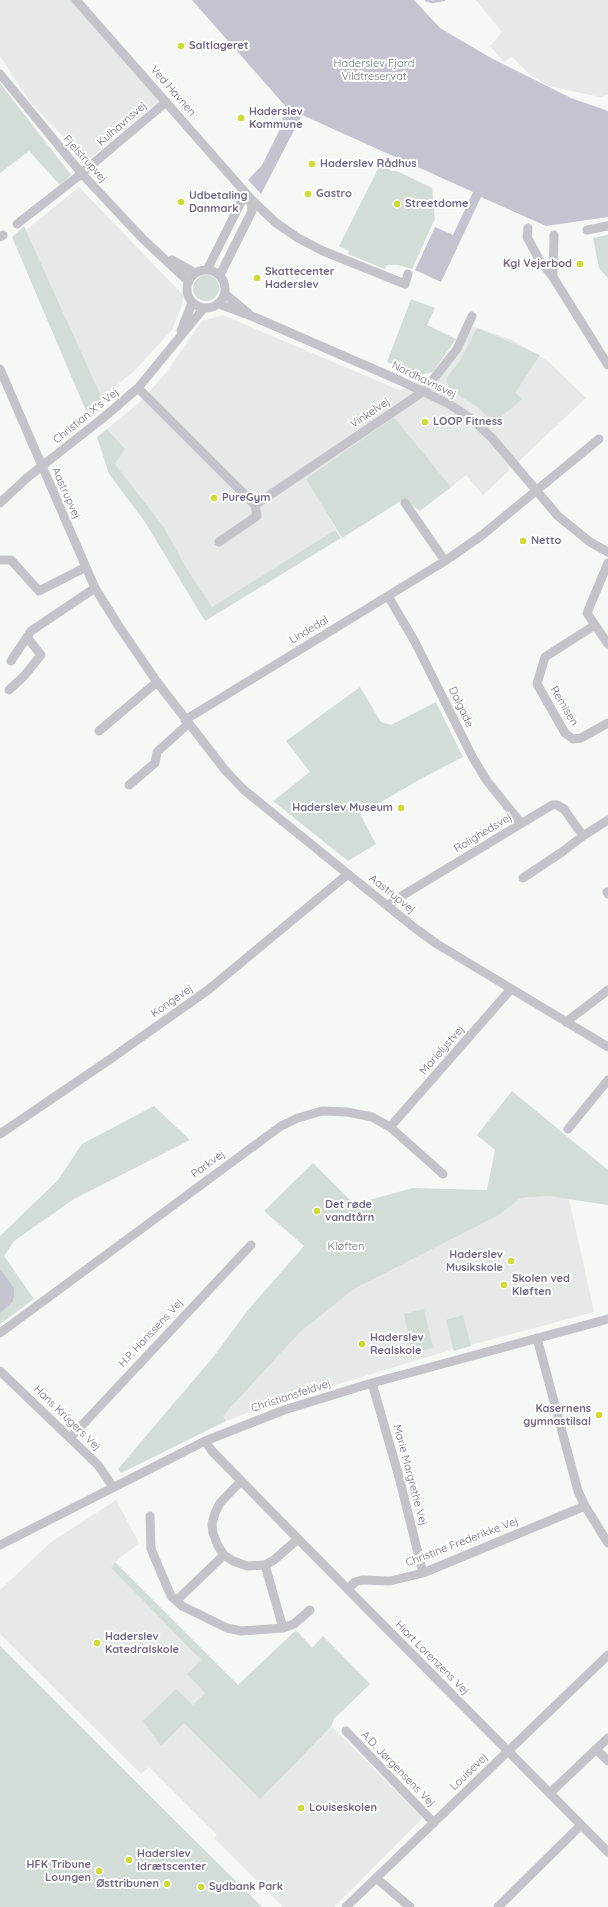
<!DOCTYPE html>
<html>
<head>
<meta charset="utf-8">
<style>
	body { margin:0 }
	canvas { display:block; background:#f5f8f5 }
</style>
</head>
<body>
<canvas width="608" height="1907"></canvas>
<script>
const context = document.querySelector('canvas').getContext('2d');
context.lineJoin = 'round';
function paint(path, color) { context.fillStyle = color; context.fill(path, 'evenodd'); }
const poly = rows => new Path2D(rows.map(r => 'M' + r).join(''));
function strokePath(path, color, width, dash) { context.strokeStyle = color; context.lineWidth = width; context.lineCap = dash ? 'butt' : 'round'; context.setLineDash(dash || []); context.stroke(path); }
function drawText(font, color, halo, rows, align = 'center') {
  context.font = font + ' Quicksand,sans-serif'; context.lineWidth = 4; context.setLineDash([]); context.textBaseline = 'middle'; context.strokeStyle = halo; context.fillStyle = color; for (const [text, x, y, turn = 0] of rows) {
    context.save(); context.translate(x, y); context.rotate((+turn || 0) * Math.PI / 180); context.textAlign = isNaN(turn) ? turn : align; if (halo) context.strokeText(text, 0, 0); context.fillText(text, 0, 0); context.restore();
  }
}
paint(poly([
	[0,0,75,0,161,99,87,161,30,102,0,56],
	[476,0,608,0,608,95,600,97,548,86,529,74,512,57,504,62,490,46,502,32],
	[79,187,183,295,182,305,172,330,134,371,102,398,26,230],
	[223,315,399,390,430,379,473,326,512,340,548,361,586,398,483,495,466,475,451,487,394,417,307,479,341,538,335,530,212,607,190,574,163,526,115,464,125,449,107,429,139,403,165,374,202,321],
	[548,1196,569,1199,594,1312,437,1354,260,1408,226,1421,223,1416,299,1333,354,1289,499,1215,521,1198],
	[116,1500,139,1543,115,1562,111,1568,240,1700,304,1638,312,1648,323,1636,370,1684,250,1788,260,1798,332,1727,423,1818,334,1907,283,1907,214,1838,217,1835,149,1767,141,1774,0,1634,0,1590,50,1543]
]), '#e7e8e8');
paint(poly([
	[0,83,71,175,60,185,29,151,0,173],
	[380,165,392,171,397,171,432,188,435,219,412,269,398,265,387,265,385,269,348,254,349,251,339,246],
	[24,226,102,398,104,405,89,418,12,237],
	[608,235,608,278,599,268,593,238],
	'193 288a13 13 0 1 1 26 0a13 13 0 1 1-26 0Z',
	[411,299,435,308,427,325,456,339,433,372,418,375,387,362],
	[477,328,540,355,515,393,522,399,500,418,496,426,479,408,449,389,446,379,459,362],
	[394,417,451,487,420,511,404,499,342,538,306,479],
	[107,429,125,449,115,464,163,526,190,574,212,607,335,530,341,538,205,621,145,522,109,474,97,437],
	[360,687,381,722,391,725,436,702,463,757,426,776,360,814,376,844,348,861,273,801,310,772,286,741],
	[512,1091,608,1170,608,1205,548,1196,521,1198,499,1215,354,1289,299,1333,223,1416,226,1421,121,1473,118,1469,214,1356,248,1310,304,1246,264,1211,313,1163,357,1207,369,1200,413,1188,487,1190,495,1150,477,1135],
	[154,1106,190,1140,74,1199,14,1241,4,1256,34,1299,0,1324,0,1236,58,1180,82,1144],
	[424,1309,433,1348,413,1353,404,1314],
	[463,1315,471,1346,454,1351,446,1320],
	[115,1562,238,1685,296,1630,312,1648,323,1636,370,1684,334,1719,331,1727,260,1799,184,1723,161,1746,143,1721,176,1689,193,1705,205,1693,187,1674,201,1660,111,1568],
	[0,1646,131,1777,262,1907,0,1907]
]), '#d4dcd8');
paint(poly([
	[192,0,414,0,440,28,491,58,571,98,608,111,608,217,546,226,481,197,441,282,415,270,435,227,453,235,473,192,302,115,261,194,248,180,262,165,281,127,280,124,287,108],
	[0,1269,14,1288,14,1295,13,1301,0,1313]
]), '#c4c4d0');
strokePath(poly([
	[426,0,432,2,444,0]
]), '#c4c4d0', 2.5);
strokePath(poly([
	[76,0,251,199,275,222,298,238,323,251,405,284,408,274],
	[0,74,82,174,143,239,188,281],
	[17,224,76,178,166,102],
	[528,228,527,237,540,261,553,277,608,365],
	[587,230,608,226],
	[0,237,3,235],
	[172,260,195,273],
	'187 289a19 19 0 1 1 38 0a19 19 0 1 1-38 0Z',
	[207,270,242,200,251,199],
	[220,275,252,211,251,199],
	[553,277,554,235],
	[225,294,248,313],
	[219,304,254,317,401,381,449,404,473,420,492,438,558,516,590,542,608,552],
	[181,331,192,303],
	[0,369,95,588,118,625,157,682,225,770,244,790,416,929,437,944,608,1047],
	[138,388,255,505,424,391,457,349,472,316],
	[0,503,28,477,103,418,138,388,203,309],
	[405,503,445,561],
	[219,542,257,516,255,505],
	[0,560,11,560,39,591,86,567],
	[608,563,587,613,608,644],
	[388,596,415,642,473,758,487,781,521,823],
	[595,625,545,657,537,684,565,733,573,739,581,738,608,723],
	[11,661,31,631,95,588],
	[9,690,24,676,41,655,27,637],
	[185,720,445,561,481,536,599,439],
	[99,731,157,682],
	[129,785,155,763,157,752,188,724],
	[523,878,562,852,583,836],
	[607,892,608,894],
	[388,906,395,900,552,805,557,805,564,809,583,836,608,820],
	[566,1022,608,990],
	[390,1127,511,989],
	[568,1129,608,1080],
	[0,1134,109,1060,208,990,348,874],
	[0,1333,281,1126,298,1118,322,1111,347,1112,372,1117,390,1127,443,1174],
	[537,1338,578,1491,585,1506,608,1543],
	[0,1371,98,1465,113,1487],
	[372,1383,399,1477,423,1573],
	[70,1438,251,1245],
	[205,1441,212,1451,298,1539,608,1852],
	[241,1481,220,1503,215,1513,212,1524,213,1533,218,1546,224,1555,233,1561,247,1566,265,1565,274,1560,298,1539],
	[150,1516,151,1549,171,1596,182,1606,227,1628,241,1631,283,1628,294,1624,310,1610],
	[0,1545,205,1441,284,1410,372,1383,608,1319],
	[265,1565,283,1628],
	[348,1589,355,1582,362,1580,390,1581,423,1573,585,1506],
	[176,1601,224,1555],
	[346,1731,434,1823],
	[596,1749,608,1761],
	[550,1793,608,1738],
	[376,1878,410,1907],
	[346,1907,608,1655],
	[498,1907,581,1825]
]), '#c5c3ca', 9);
for (const [x, y, r, color] of [
	[181,46,4,"#cddb32"],
	[241,118,4,"#cddb32"],
	[312,164,4,"#cddb32"],
	[308,194,4,"#cddb32"],
	[181,202,4,"#cddb32"],
	[397,204,4,"#cddb32"],
	[580,264,4,"#cddb32"],
	[257,278,4,"#cddb32"],
	[425,422,4,"#cddb32"],
	[214,498,4,"#cddb32"],
	[523,541,4,"#cddb32"],
	[401,808,4,"#cddb32"],
	[317,1211,4,"#cddb32"],
	[511,1261,4,"#cddb32"],
	[504,1285,4,"#cddb32"],
	[362,1344,4,"#cddb32"],
	[599,1415,4,"#cddb32"],
	[97,1643,4,"#cddb32"],
	[301,1808,4,"#cddb32"],
	[129,1860,4,"#cddb32"],
	[99,1871,4,"#cddb32"],
	[167,1884,4,"#cddb32"],
	[201,1887,4,"#cddb32"]
]) { const dot = new Path2D(); dot.arc(x, y, r, 0, 2 * Math.PI); context.fillStyle = color; context.fill(dot); strokePath(dot, '#fff', 1.5); }
drawText('bold 11px', '#716885', '#fff', [
	["Saltlageret",189,46],
	["Haderslev",249,112],
	["Kommune",249,125],
	["Haderslev Rådhus",320,164],
	["Gastro",316,194],
	["Udbetaling",189,196],
	["Danmark",189,209],
	["Streetdome",405,204],
	["Kgl Vejerbod",572,264,"right"],
	["Skattecenter",265,272],
	["Haderslev",265,285],
	["LOOP Fitness",433,422],
	["PureGym",222,498],
	["Netto",531,541],
	["Haderslev Museum",393,808,"right"],
	["Det røde",325,1205],
	["vandtårn",325,1218],
	["Haderslev",503,1255,"right"],
	["Musikskole",503,1268,"right"],
	["Skolen ved",512,1279],
	["Kløften",512,1292],
	["Haderslev",370,1338],
	["Realskole",370,1351],
	["Kasernens",591,1409,"right"],
	["gymnastilsal",591,1422,"right"],
	["Haderslev",105,1637],
	["Katedralskole",105,1650],
	["Louiseskolen",309,1808],
	["Haderslev",137,1854],
	["Idrætscenter",137,1867],
	["HFK Tribune",91,1865,"right"],
	["Loungen",91,1878,"right"],
	["Østtribunen",159,1884,"right"],
	["Sydbank Park",209,1887]
], 'left');
drawText('11px', '#637770', '#fff', [
	["Haderslev Fjord",374,64],
	["Vildtreservat",374,77],
	["Kløften",346,1247]
]);
drawText('11px', '#716885', '#fff', [
	["Ved Havnen",173,91,49],
	["Kulhavnsvej",122,124,-41],
	["Fjelstrupvej",85,159,48],
	["Nordhavnsvej",424,380,26],
	["Vinkelvej",370,413,-34],
	["Christian X's Vej",86,416,-39],
	["Aastrupvej",66,493,66],
	["Lindedal",309,630,-31],
	["Remisen",564,706,59],
	["Dalgade",461,707,65],
	["Rolighedsvej",483,833,-31],
	["Aastrupvej",392,894,39],
	["Kongevej",172,1001,-35],
	["Marielystvej",442,1050,-49],
	["Parkvej",208,1164,-36],
	["H.P. Hanssens Vej",151,1333,-47],
	["Christiansfeldvej",291,1396,-18],
	["Hans Krügers Vej",67,1418,44],
	["Marie Margrethe Vej",410,1475,75],
	["Christine Frederikke Vej",462,1542,-21],
	["Hiort Lorenzens Vej",432,1658,45],
	["A.D. Jørgensens Vej",398,1769,46],
	["Louisevej",469,1772,-44]
]);
</script>
</body>
</html>
